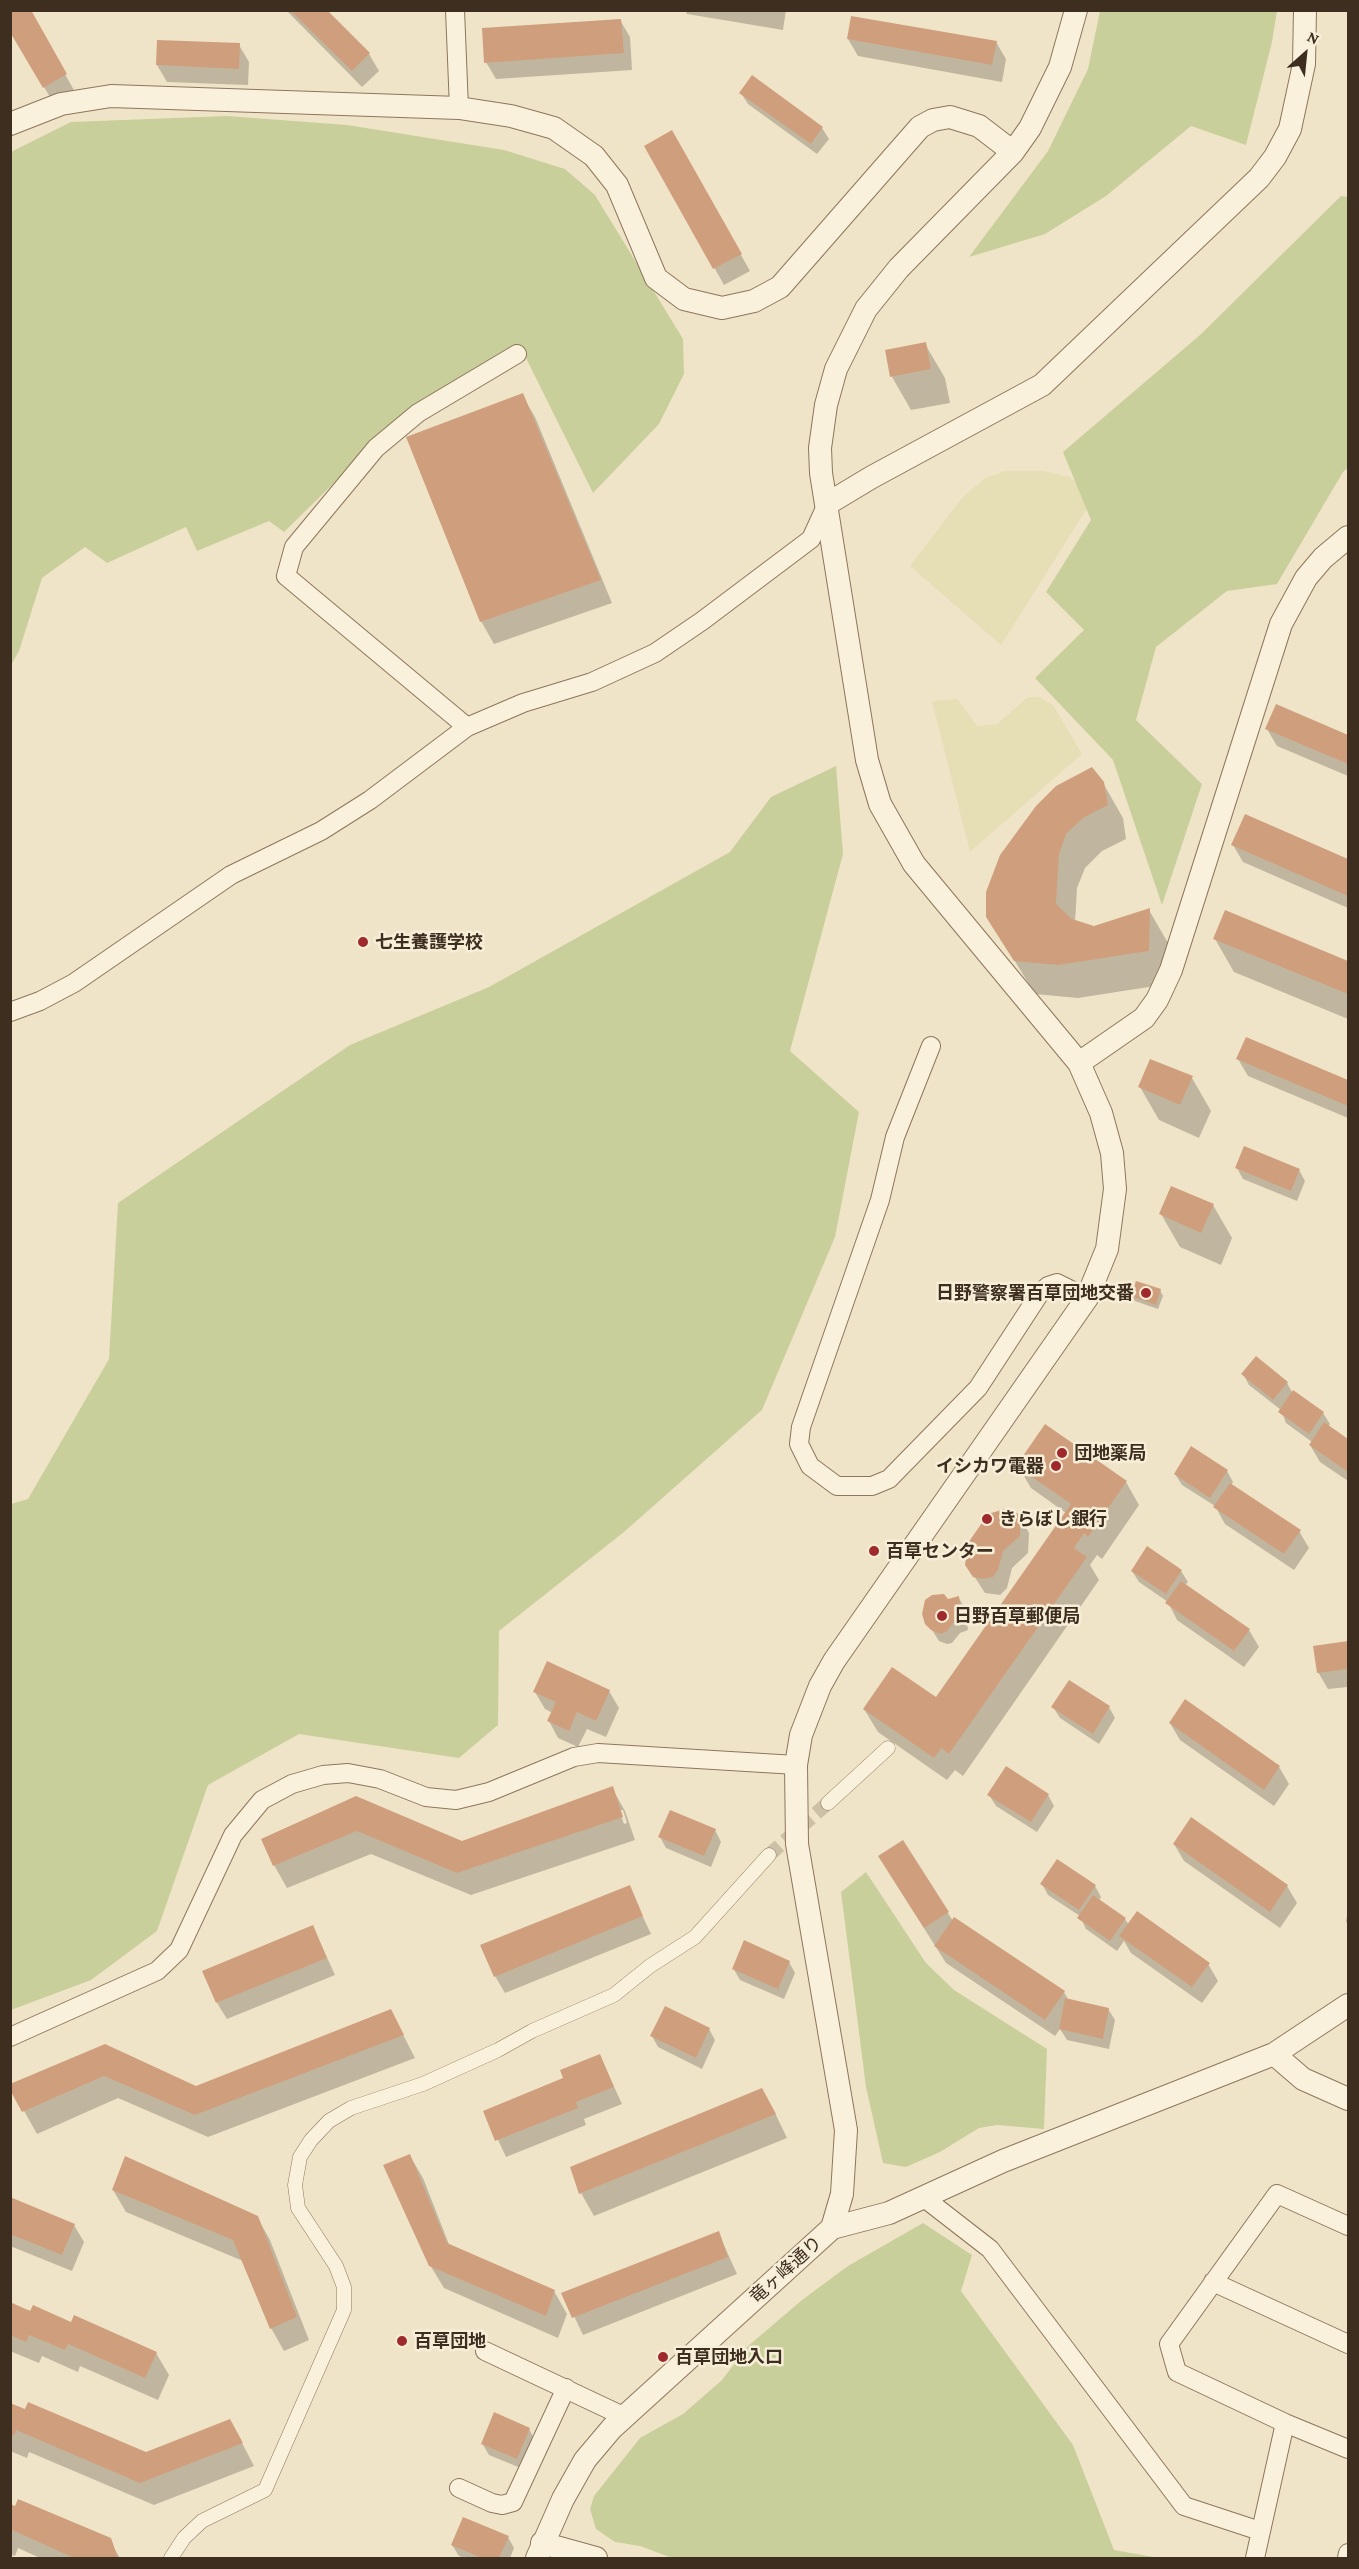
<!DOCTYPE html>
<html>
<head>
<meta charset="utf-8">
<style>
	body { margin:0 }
	#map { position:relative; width:1359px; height:2569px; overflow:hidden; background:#f0e4c8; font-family:"Crimson Pro",serif }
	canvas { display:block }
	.frame { position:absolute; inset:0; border:12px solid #3d2e20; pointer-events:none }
	.north { position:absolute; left:1275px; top:24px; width:60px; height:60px; -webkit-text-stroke:4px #f7eed8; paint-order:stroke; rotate:27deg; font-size:16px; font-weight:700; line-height:24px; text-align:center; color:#3d2e20 }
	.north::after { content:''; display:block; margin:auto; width:21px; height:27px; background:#3d2e20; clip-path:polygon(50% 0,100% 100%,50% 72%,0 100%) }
</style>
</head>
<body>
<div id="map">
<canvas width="1359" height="2569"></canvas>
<div class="frame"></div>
<div class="north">N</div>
</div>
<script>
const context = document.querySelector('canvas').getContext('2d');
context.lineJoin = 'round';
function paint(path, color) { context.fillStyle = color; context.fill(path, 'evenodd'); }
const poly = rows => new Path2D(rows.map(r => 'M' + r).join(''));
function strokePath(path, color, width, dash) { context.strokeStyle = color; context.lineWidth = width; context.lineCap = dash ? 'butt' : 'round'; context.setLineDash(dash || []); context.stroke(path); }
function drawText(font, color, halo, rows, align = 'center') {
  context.font = font + ' "Crimson Pro","Noto Sans JP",serif'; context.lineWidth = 5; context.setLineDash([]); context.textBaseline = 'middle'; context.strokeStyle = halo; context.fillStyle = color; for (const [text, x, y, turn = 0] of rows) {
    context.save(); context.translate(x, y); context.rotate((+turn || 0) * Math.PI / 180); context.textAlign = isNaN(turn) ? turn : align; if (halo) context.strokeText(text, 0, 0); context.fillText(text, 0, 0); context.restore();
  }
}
paint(poly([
	[1005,471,1044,471,1069,477,1096,494,1001,645,910,566,962,498,984,479],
	[1028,697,1039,697,1053,705,1082,754,970,852,932,701,957,699,977,726,997,724]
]), '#e6deb5');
paint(poly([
	[1100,11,1277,11,1272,42,1246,145,1191,126,1106,196,1045,234,969,257,1048,151,1088,69],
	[227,116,347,125,504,150,565,169,595,195,683,339,684,374,659,424,593,493,525,356,385,433,284,532,269,521,197,551,186,527,107,563,85,547,42,578,19,651,11,665,11,152,71,122],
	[1341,196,1348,197,1348,468,1343,472,1277,584,1227,591,1156,647,1136,720,1202,784,1162,905,1113,760,1035,678,1084,630,1046,592,1091,520,1063,452,1200,335],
	[836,766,843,854,790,1051,859,1112,835,1237,762,1410,624,1532,499,1631,498,1725,459,1758,299,1734,208,1785,157,1931,91,1980,11,2010,11,1504,28,1499,109,1359,118,1203,350,1045,489,987,730,852,771,797],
	[866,1872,926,1963,954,1990,1047,2049,1044,2129,997,2125,979,2128,940,2152,906,2167,883,2163,866,2087,841,1892],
	[923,2223,972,2255,961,2291,1073,2445,1114,2550,1159,2558,672,2558,640,2546,615,2542,596,2529,590,2509,594,2496,640,2438,683,2414,722,2380,747,2347,802,2300,848,2266]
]), '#c9cf9b');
paint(poly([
	[29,10,75,92,54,104,10,29],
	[286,10,325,10,369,54,379,71,362,87],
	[685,10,786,10,783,30,687,14],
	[852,17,996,42,1006,59,1002,82,858,56,848,39],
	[620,20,630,37,632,70,496,79,486,62],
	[239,45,249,62,248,85,167,82,157,65],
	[741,93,822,128,829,139,817,154,748,104],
	[672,132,750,271,724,285,646,146],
	[925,344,945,378,950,403,911,410,892,377],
	[522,395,535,417,612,603,494,644,481,621],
	[1277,706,1348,737,1348,776,1277,746,1267,729],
	[1103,783,1123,818,1126,839,1102,851,1085,868,1077,888,1075,922,1094,928,1149,910,1168,943,1168,984,1078,998,1035,994,988,917],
	[1246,816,1348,861,1348,908,1243,862,1233,845],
	[1226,912,1348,963,1348,1019,1234,972,1215,939],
	[1247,1039,1348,1082,1348,1118,1248,1076,1238,1059],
	[1192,1078,1211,1111,1199,1138,1159,1120,1140,1087],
	[1237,1168,1299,1170,1305,1181,1297,1201,1243,1179],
	[1213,1205,1232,1238,1221,1265,1180,1247,1161,1214],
	[1160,1290,1163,1296,1158,1309,1135,1301,1132,1296],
	[1243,1374,1287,1383,1292,1392,1323,1413,1330,1424,1328,1427,1348,1441,1348,1481,1320,1462,1310,1445,1312,1442,1286,1423,1281,1410,1249,1385],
	[1045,1426,1126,1482,1139,1505,1102,1559,1097,1555,1090,1565,1099,1580,963,1776,955,1770,947,1780,878,1732,864,1709,936,1699,1066,1513,1031,1488,1018,1466],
	[1227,1471,1233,1482,1231,1486,1299,1531,1309,1548,1294,1570,1225,1524,1215,1506,1182,1485,1175,1474],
	[1019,1516,1029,1533,1028,1553,1012,1568,1007,1588,1000,1595,985,1593,967,1565],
	[1132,1571,1181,1571,1188,1582,1185,1585,1249,1630,1259,1647,1244,1667,1177,1620,1168,1602,1139,1582],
	[958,1597,965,1608,968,1630,960,1633,952,1643,947,1644,939,1641,925,1619,948,1600],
	[1348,1643,1348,1687,1328,1689,1318,1672,1315,1647],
	[609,1691,619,1708,606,1737,587,1729,578,1747,558,1738,549,1721,553,1713,545,1709,535,1692],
	[1053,1707,1109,1707,1115,1718,1099,1744,1060,1718],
	[1170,1723,1279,1767,1289,1784,1274,1806,1180,1740],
	[612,1788,625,1811,635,1840,471,1895,371,1854,287,1888,274,1865,356,1798,462,1842],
	[619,1810,623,1810,627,1823,624,1824],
	[989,1795,1048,1795,1054,1806,1037,1832,996,1806],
	[1191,1820,1287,1886,1297,1903,1280,1928,1184,1861,1174,1844],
	[715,1830,721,1842,711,1867,666,1848,660,1837],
	[902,1842,953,1921,1064,1992,1069,2001,1108,2009,1115,2020,1109,2049,1067,2040,1060,2029,1055,2036,946,1963,889,1873],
	[1042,1884,1095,1886,1101,1897,1099,1901,1125,1919,1129,1925,1208,1964,1218,1981,1202,2003,1131,1953,1124,1941,1117,1951,1086,1929,1080,1916,1048,1895],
	[629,1887,651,1934,505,1993,495,1976],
	[1348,1911,1348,1926,1346,1921],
	[313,1927,335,1975,227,2019,217,2003],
	[789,1962,795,1973,784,1999,740,1980,733,1968],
	[391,2011,415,2058,208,2137,118,2098,37,2134,10,2086,105,2045,196,2087],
	[709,2029,715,2040,702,2069,658,2047,652,2036],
	[600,2056,622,2104,584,2119,586,2125,506,2157,485,2112,565,2079],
	[775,2113,787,2138,594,2216,581,2193],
	[410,2156,423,2178,450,2247,554,2291,567,2314,558,2338,444,2288,430,2265],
	[113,2190,257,2217,270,2240,309,2340,284,2351,271,2328,243,2261,126,2212],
	[10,2198,74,2225,84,2242,72,2271,10,2246],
	[718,2232,737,2274,583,2335,563,2293],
	[10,2304,156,2353,169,2375,158,2400,80,2366,78,2372,42,2356,39,2363,10,2351],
	[10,2405,146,2454,242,2443,254,2466,154,2505,29,2452,27,2458,10,2451],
	[529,2429,535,2440,523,2469,489,2455,482,2443],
	[10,2505,109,2540,120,2558,40,2558,18,2548,15,2556,10,2554],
	[508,2537,514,2548,510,2558,465,2558,459,2556,452,2545]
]), '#0003');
paint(poly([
	[10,10,31,10,67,74,43,88,10,32],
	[290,10,327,10,370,53,352,71],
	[851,16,997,41,992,65,847,39],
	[621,19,624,53,484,63,482,28],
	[157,40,240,43,239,69,156,65],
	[752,75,823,127,811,144,739,93],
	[672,130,742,254,713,269,644,146],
	[926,342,931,369,890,377,885,350],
	[523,393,601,580,480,622,406,437],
	[1276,704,1348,735,1348,764,1265,729],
	[1092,767,1104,782,1108,805,1083,818,1066,834,1059,854,1056,904,1072,919,1094,926,1150,908,1149,951,1058,965,1014,961,986,917,986,892,1000,855,1036,806,1056,786],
	[1245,814,1348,859,1348,896,1231,845],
	[1225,910,1348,961,1348,994,1213,939],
	[1246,1037,1348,1080,1348,1106,1236,1059],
	[1150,1059,1193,1076,1180,1105,1138,1087],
	[1244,1146,1300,1169,1291,1191,1235,1168],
	[1171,1186,1214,1204,1201,1233,1159,1214],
	[1136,1281,1161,1289,1156,1305,1131,1296],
	[1256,1356,1288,1382,1273,1400,1241,1374],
	[1293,1390,1324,1412,1309,1434,1278,1412],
	[1324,1422,1348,1439,1348,1472,1309,1445],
	[1045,1424,1127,1481,1088,1537,1084,1533,1074,1548,1087,1557,949,1754,941,1748,934,1758,863,1709,892,1667,936,1697,1071,1504,1016,1466],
	[1191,1446,1228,1470,1210,1498,1174,1474],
	[1230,1483,1301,1530,1284,1554,1213,1507],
	[1008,1508,1020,1515,1020,1536,1003,1551,998,1570,993,1577,983,1579,973,1577,965,1565,968,1543,988,1514],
	[1147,1546,1182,1570,1166,1594,1131,1571],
	[1181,1581,1250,1629,1234,1651,1165,1603],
	[944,1594,948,1599,959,1596,962,1619,954,1622,946,1632,940,1634,931,1630,925,1624,922,1614,925,1600,932,1595],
	[1348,1641,1348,1669,1317,1673,1313,1646],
	[547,1661,610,1690,596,1721,577,1712,569,1731,547,1721,556,1702,533,1692],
	[1069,1680,1110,1706,1093,1734,1051,1707],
	[1185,1699,1280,1766,1264,1790,1169,1723],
	[1006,1766,1049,1794,1031,1822,987,1795],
	[613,1786,623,1817,457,1873,357,1831,273,1866,261,1839,356,1796,462,1841],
	[670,1810,716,1829,704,1856,658,1837],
	[1191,1817,1288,1885,1270,1912,1173,1844],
	[903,1840,949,1912,924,1928,878,1856],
	[1057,1859,1096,1885,1079,1910,1040,1884],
	[630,1885,643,1916,494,1977,480,1945],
	[1093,1895,1126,1918,1110,1941,1077,1918],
	[1137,1911,1210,1963,1192,1987,1119,1936],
	[954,1917,1065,1991,1045,2020,934,1946],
	[313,1925,327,1958,216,2003,202,1971],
	[744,1940,790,1961,778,1989,732,1969],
	[1065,1998,1109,2008,1103,2039,1059,2029],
	[665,2006,710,2028,696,2058,650,2036],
	[391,2009,404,2035,195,2115,104,2076,22,2112,10,2090,10,2084,105,2044,196,2086],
	[600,2054,614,2087,576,2102,578,2108,495,2141,483,2111,563,2078,560,2070],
	[762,2088,776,2114,579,2194,570,2167],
	[410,2154,447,2243,555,2290,546,2316,429,2266,383,2165],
	[125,2156,258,2216,297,2317,270,2329,233,2240,112,2190],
	[10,2197,75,2224,62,2255,10,2234],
	[719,2231,728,2257,572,2318,561,2293],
	[10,2302,30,2311,33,2305,71,2322,74,2315,157,2352,145,2378,68,2344,65,2350,29,2335,26,2342,10,2335],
	[28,2402,146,2452,230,2419,243,2443,140,2483,16,2430,14,2436,10,2435,10,2403,25,2409],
	[494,2412,530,2428,517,2459,481,2444],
	[18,2499,111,2538,118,2558,74,2558,10,2529,10,2504,15,2506],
	[463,2517,509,2536,499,2558,482,2558,451,2545]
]), '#cf9f7d');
strokePath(poly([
	[769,1855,828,1803]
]), '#ccc0a6', 14, [14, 7]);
const pedestrian = poly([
	[828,1803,888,1748],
	[171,2558,184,2538,202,2521,265,2490,344,2310,344,2287,336,2266,298,2208,295,2185,300,2157,311,2140,329,2121,351,2108,423,2084,498,2050,532,2031,614,1995,650,1966,695,1937,769,1855]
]);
const minor = poly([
	[455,10,459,108],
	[467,727,286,576,294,547,376,448,418,413,517,354],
	[10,1012,40,1001,74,983,231,875,321,831,370,800,467,727,523,703,592,682,655,653,702,621,811,539,827,504],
	[931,1046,895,1137,880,1200,801,1427,799,1444,810,1466,837,1486,872,1486,889,1479,978,1388,1040,1293,1048,1286,1057,1283,1087,1298],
	[10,2037,157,1971,179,1950,233,1835,262,1800,292,1784,323,1775,348,1773,380,1779,426,1797,456,1800,489,1792,574,1757,598,1753,796,1765],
	[923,2197,990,2249,1184,2506,1260,2531],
	[1348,2226,1277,2194,1169,2344,1177,2372,1285,2423,1348,2449],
	[1213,2282,1348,2344],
	[485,2351,623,2416],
	[459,2488,492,2503,502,2505,513,2502,566,2388],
	[1255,2558,1285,2423],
	[1347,2558,1348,2553]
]);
const tertiary = poly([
	[10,124,61,104,111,96,459,108,511,116,554,128,594,156,617,185,656,278,684,299,722,308,754,301,780,287,920,127,933,120,950,117,979,126,1013,152],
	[827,504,872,477,1042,385,1259,178,1275,157,1290,129,1304,64,1305,10],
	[1079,1063,1144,1018,1157,1000,1171,970,1281,624,1306,578,1323,558,1348,537],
	[1274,2054,1303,2079,1348,2099],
	[832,2228,889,2213,1003,2161,1274,2054,1348,2005],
	[542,2543,596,2558],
	[537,2558,563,2499,585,2460,612,2428,832,2228,842,2194,846,2130,797,1844,796,1765,801,1735,820,1686,834,1661,1087,1298,1107,1249,1115,1189,1112,1153,1101,1113,1079,1063,914,864,880,804,867,760,821,473,820,448,826,405,836,369,866,309,899,268,1013,152,1030,128,1060,67,1076,10]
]);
strokePath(pedestrian, '#8d765c', 15);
strokePath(minor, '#8d765c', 20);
strokePath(tertiary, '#8d765c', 24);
strokePath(pedestrian, '#faf1dc', 14);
strokePath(minor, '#faf1dc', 18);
strokePath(tertiary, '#faf1dc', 22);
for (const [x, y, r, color] of [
	[363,942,6,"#9e2a2b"],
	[1146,1293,6,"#9e2a2b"],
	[1062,1453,6,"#9e2a2b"],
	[1056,1466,6,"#9e2a2b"],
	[987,1519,6,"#9e2a2b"],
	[874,1551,6,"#9e2a2b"],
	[942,1616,6,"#9e2a2b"],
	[402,2341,6,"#9e2a2b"],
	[663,2357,6,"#9e2a2b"]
]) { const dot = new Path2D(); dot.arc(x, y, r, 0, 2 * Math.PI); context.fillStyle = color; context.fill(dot); strokePath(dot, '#f7eed8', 2); }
drawText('bold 18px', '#3d2e20', '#f7eed8', [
	["七生養護学校",375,942],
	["日野警察署百草団地交番",1134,1293,"right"],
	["団地薬局",1074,1453],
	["イシカワ電器",1044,1466,"right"],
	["きらぼし銀行",999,1519],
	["百草センター",886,1551],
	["日野百草郵便局",954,1616],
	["百草団地",414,2341],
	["百草団地入口",675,2357]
], 'left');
drawText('18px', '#3d2e20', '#f7eed8', [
	["竜ヶ峰通り",786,2270,-42]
]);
</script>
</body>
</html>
